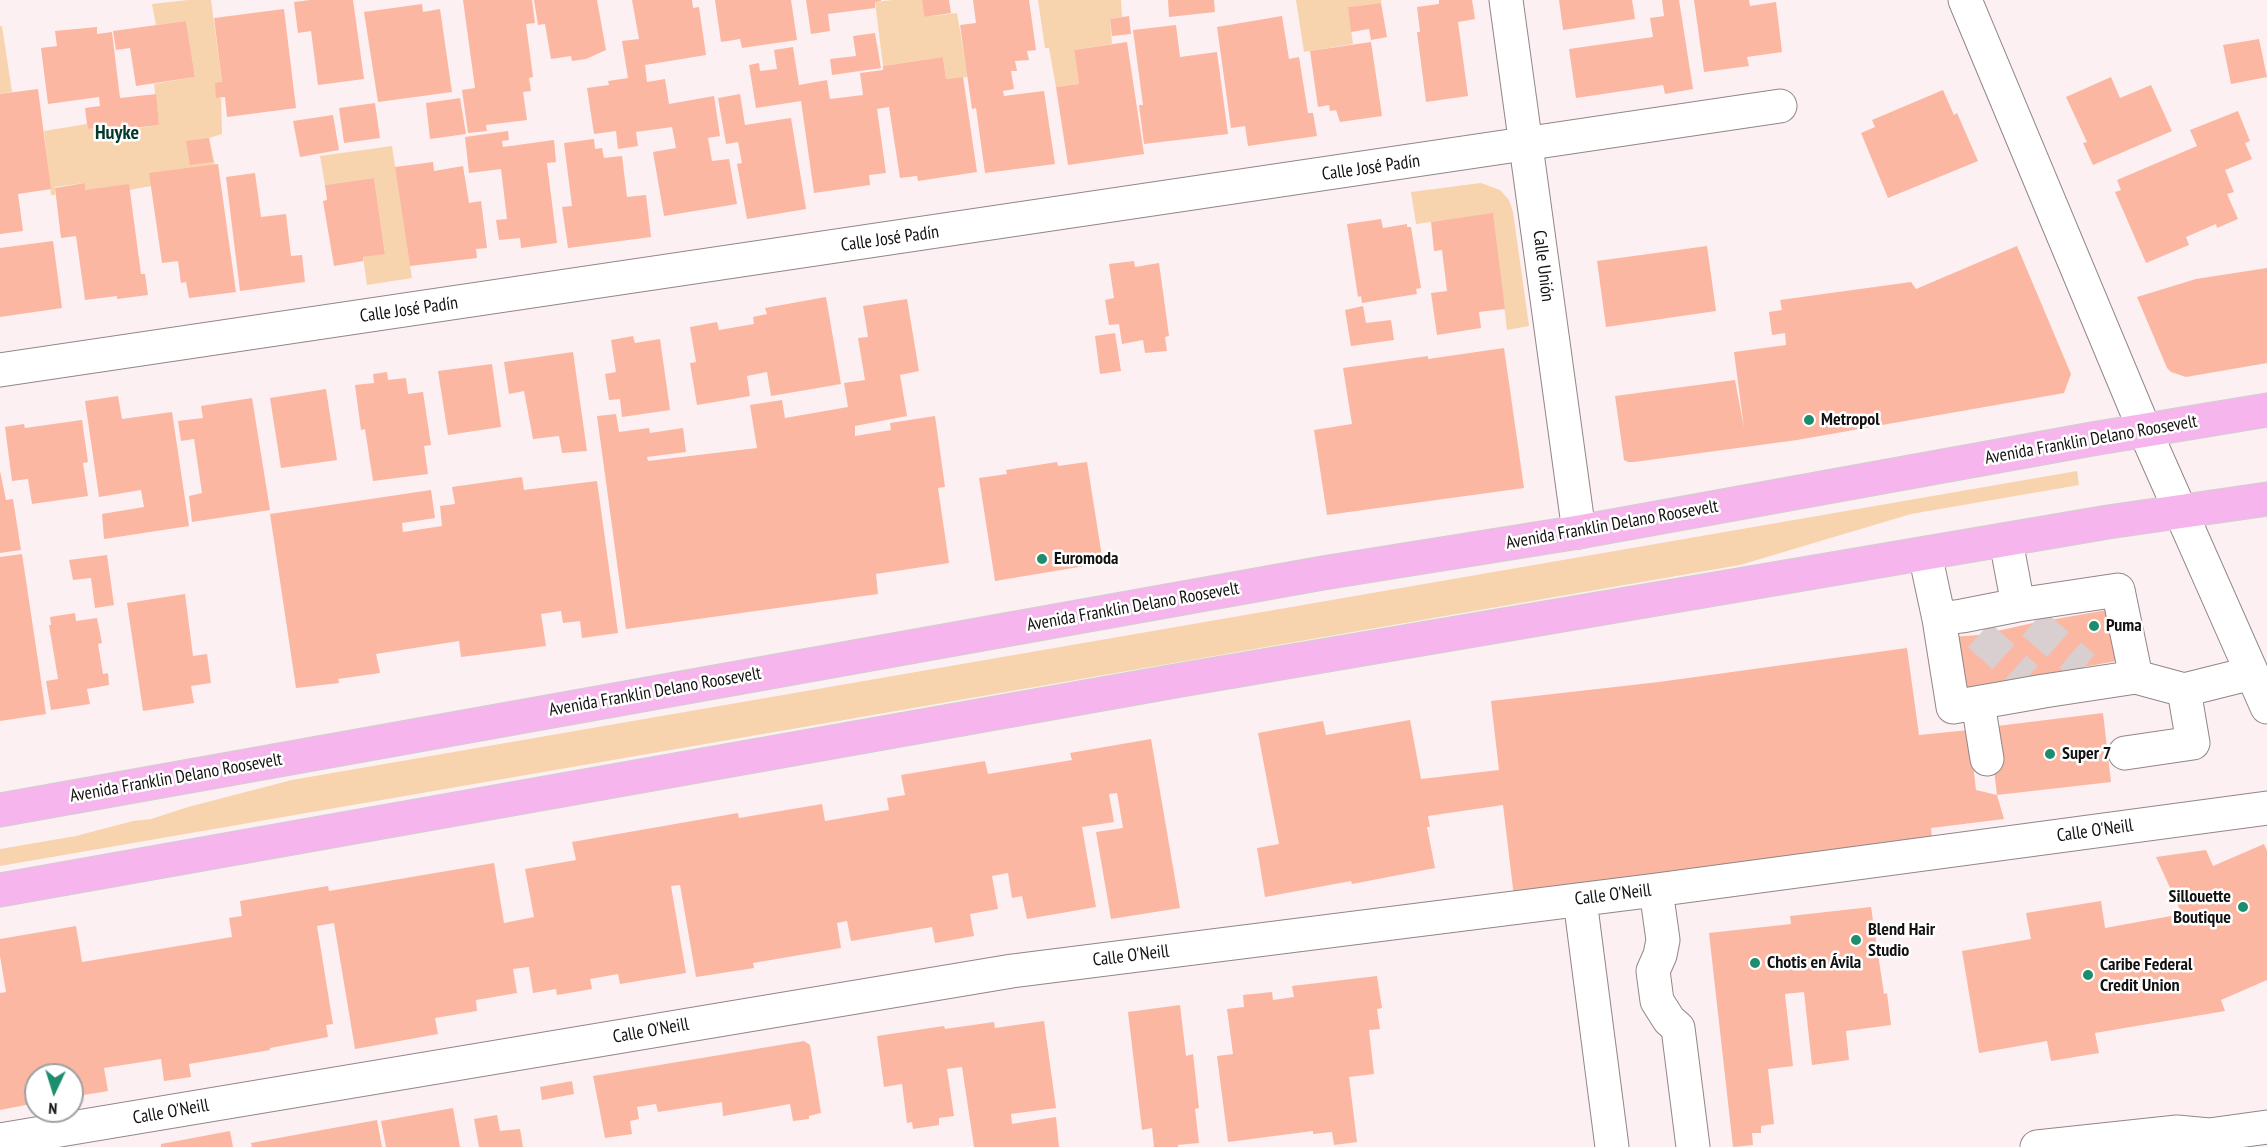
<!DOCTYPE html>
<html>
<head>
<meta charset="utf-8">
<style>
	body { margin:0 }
	#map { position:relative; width:2267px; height:1147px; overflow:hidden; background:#fcf0f2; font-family:"PT Sans Narrow",sans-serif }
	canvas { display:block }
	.north { position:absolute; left:24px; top:1063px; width:60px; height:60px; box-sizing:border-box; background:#fff; border:2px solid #a1a0a0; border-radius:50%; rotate:184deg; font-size:16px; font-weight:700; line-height:24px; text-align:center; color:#141111 }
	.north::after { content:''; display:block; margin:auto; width:21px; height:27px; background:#1c8d6d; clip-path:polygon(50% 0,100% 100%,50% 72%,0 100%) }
</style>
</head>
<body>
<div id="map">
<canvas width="2267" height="1147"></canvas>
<div class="north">N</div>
</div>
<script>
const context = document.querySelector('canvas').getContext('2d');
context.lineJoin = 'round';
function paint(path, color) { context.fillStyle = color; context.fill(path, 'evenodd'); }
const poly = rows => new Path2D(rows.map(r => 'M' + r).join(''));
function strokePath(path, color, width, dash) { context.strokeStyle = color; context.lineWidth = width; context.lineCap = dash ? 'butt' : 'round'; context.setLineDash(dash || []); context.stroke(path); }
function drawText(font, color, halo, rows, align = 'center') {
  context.font = font + ' "PT Sans Narrow",sans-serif'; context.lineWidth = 5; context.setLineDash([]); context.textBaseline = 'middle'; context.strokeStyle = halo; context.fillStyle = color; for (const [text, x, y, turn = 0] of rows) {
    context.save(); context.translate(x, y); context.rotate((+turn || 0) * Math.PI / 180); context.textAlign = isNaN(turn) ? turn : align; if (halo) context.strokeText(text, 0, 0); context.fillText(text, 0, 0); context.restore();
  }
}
paint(poly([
	[188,0,211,0,222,82,216,98,221,98,222,134,209,138,215,165,151,186,129,190,85,190,84,183,55,187,55,195,51,195,44,131,87,124,88,129,102,127,103,133,159,125,154,84,195,77,186,21,156,25,152,4],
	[892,0,922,0,924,17,957,13,968,77,946,79,943,57,883,66,875,2],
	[1038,0,1121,0,1122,17,1110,19,1112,44,1074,50,1079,84,1056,87,1049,48,1045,48],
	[1296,0,1381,0,1381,3,1348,7,1353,44,1304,52],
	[0,26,2,26,12,92,0,94],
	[392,146,412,278,367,285,363,257,385,253,374,178,325,185,320,156],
	[1481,183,1500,190,1509,200,1513,212,1529,326,1507,330,1493,214,1416,224,1411,192],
	[2077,471,2079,485,1911,514,1740,565,0,866,0,849,76,836,133,821,151,819,188,807,292,780]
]), '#f7d4ad');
paint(poly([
	[310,0,353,0,364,79,318,85,311,31,298,33,294,2],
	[463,0,532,0,535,23,526,24,533,77,529,78,531,91,523,92,527,120,486,125,487,131,468,133,462,90,475,88],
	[534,0,597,0,606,50,586,59,572,61,571,56,551,59,545,24,538,25],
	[632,0,692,0,693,8,699,7,706,55,645,65,647,82,665,79,669,104,714,96,720,136,708,138,712,161,729,159,737,204,664,216,653,152,676,148,672,127,636,132,638,146,618,149,616,131,594,134,587,88,609,85,608,81,628,78,622,41,639,39],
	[715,0,791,0,797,40,742,48,740,39,721,42],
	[806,0,881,0,881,1,875,2,875,8,828,14,830,31,811,34],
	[922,0,949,0,951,13,924,17],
	[973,0,1029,0,1036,50,1027,51,1029,60,1015,61,1017,71,1011,71,1014,89,1003,91,1004,96,1044,91,1055,164,985,173,976,108,972,109,960,25,976,23],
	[1168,0,1214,0,1215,12,1169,17],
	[1439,0,1472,0,1475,19,1458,22,1468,96,1426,102,1417,32,1420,32,1417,7,1439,4],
	[1559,0,1632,0,1635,19,1563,30],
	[1662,0,1679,0,1693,89,1665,94,1663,85,1576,98,1569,49,1653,37,1650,18,1664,16],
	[1694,0,1749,0,1750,6,1776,2,1782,52,1747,57,1749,66,1704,72],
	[1381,3,1387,37,1371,40,1369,29,1351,32,1348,7],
	[422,4,423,12,440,9,452,92,378,102,364,12],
	[284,9,296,108,227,117,225,97,216,98,215,83,222,82,214,18],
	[1129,16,1131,34,1112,36,1110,19],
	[1282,16,1289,59,1299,57,1308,113,1313,113,1317,136,1248,146,1245,126,1231,128,1217,27],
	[186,21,195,77,136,86,130,48,116,50,113,31],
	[1176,25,1180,57,1217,52,1228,134,1144,144,1139,105,1143,105,1133,30],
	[97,27,97,34,112,32,120,98,156,94,159,125,125,129,122,119,124,131,103,133,102,127,88,129,87,124,85,108,100,106,99,97,48,104,41,48,57,46,55,31],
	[875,33,881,68,832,75,830,59,856,56,853,36],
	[2259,39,2267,77,2231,84,2223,45],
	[1127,42,1144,154,1068,165,1056,87,1079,84,1074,50],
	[1371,42,1382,116,1340,122,1336,110,1330,111,1329,105,1318,107,1310,51],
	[793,47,799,85,827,80,830,99,863,95,860,73,883,70,883,66,943,57,946,79,963,77,977,172,918,181,917,176,900,178,889,107,877,109,886,173,869,175,870,185,814,193,801,101,756,108,749,65,759,63,760,71,777,69,774,50],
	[2111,77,2120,98,2151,85,2172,131,2093,165,2083,143,2087,142,2066,97],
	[38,89,51,189,18,194,23,231,0,234,0,94],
	[1943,90,1954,115,1957,113,1978,161,1888,198,1861,133,1875,127,1872,120],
	[740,94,745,125,791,118,806,209,747,219,737,164,742,163,738,142,726,144,718,98],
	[460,98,466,134,430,139,426,103],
	[375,103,380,138,344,143,339,108],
	[2238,111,2250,141,2245,143,2252,159,2225,170,2234,192,2227,194,2238,219,2217,228,2216,224,2186,237,2189,245,2146,263,2115,192,2121,190,2117,180,2197,146,2190,130],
	[333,115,339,150,300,157,293,121],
	[508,131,509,140,502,141,503,147,554,140,556,162,547,163,557,243,521,248,520,238,499,240,496,220,507,219,501,169,469,173,465,137],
	[209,138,213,162,190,165,186,141],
	[594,139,595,149,602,148,604,158,622,156,627,197,646,195,651,237,568,248,562,207,572,206,564,143],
	[433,162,434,171,463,166,469,203,481,201,487,248,476,249,477,258,410,266,395,167],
	[218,164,236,292,189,298,186,282,181,283,178,261,162,263,149,173],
	[255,173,261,217,286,214,291,256,302,255,305,282,240,291,226,177],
	[374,178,385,254,363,257,363,261,334,266,323,201,327,200,325,185],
	[85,183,85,190,129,184,141,274,145,274,148,295,117,299,117,296,85,300,76,236,61,238,55,188],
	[1493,213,1505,309,1479,312,1481,328,1437,335,1431,293,1447,291,1442,250,1434,251,1431,222],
	[1381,219,1383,228,1407,224,1407,227,1411,227,1421,288,1416,289,1417,294,1362,303,1361,296,1358,297,1347,224],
	[53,241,62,308,0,317,0,248],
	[1707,246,1716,311,1606,327,1597,261],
	[2017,246,2071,374,2064,393,1797,440,1634,462,1628,462,1624,460,1615,396,1735,380,1744,428,1734,352,1786,345,1785,333,1772,335,1769,312,1782,310,1780,300,1911,282,1916,289],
	[1134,261,1135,267,1159,263,1169,336,1165,337,1167,351,1145,353,1143,340,1122,344,1119,324,1109,325,1105,300,1114,298,1109,264],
	[2267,268,2267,363,2186,377,2171,372,2167,368,2137,297,2196,279],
	[826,297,841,384,771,396,767,372,747,376,750,396,697,405,690,363,696,362,690,327,717,322,719,330,754,324,753,317,767,314,765,308],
	[907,299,919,371,900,375,907,416,855,426,855,436,891,430,890,423,935,416,945,487,938,488,949,563,876,574,878,594,626,629,597,416,616,414,619,432,649,428,650,433,683,428,686,452,647,457,648,461,757,448,750,405,782,400,785,418,848,407,844,383,865,380,858,338,868,337,863,306],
	[1363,306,1366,323,1391,320,1394,340,1351,346,1345,310],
	[1115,333,1121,371,1100,374,1095,336],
	[633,336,635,343,660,339,670,410,622,417,620,399,609,400,605,374,616,372,611,340],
	[1504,348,1524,488,1327,515,1314,430,1352,424,1343,368,1428,356,1428,359],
	[573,352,587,451,562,453,559,436,533,439,524,391,509,394,504,362],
	[492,364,501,427,448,435,438,371],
	[387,372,388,380,406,378,408,394,423,392,431,445,424,446,428,474,373,481,365,429,361,430,355,385,374,383,373,374],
	[326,389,337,460,281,468,270,398],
	[118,396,122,419,172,412,189,526,104,539,102,514,144,507,141,490,99,497,85,401],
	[252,398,270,510,192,522,189,496,202,493,194,439,181,441,178,421,203,418,201,406],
	[82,420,88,462,83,463,88,496,32,504,28,479,12,481,5,427,24,424,25,428],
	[1057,462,1058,466,1087,462,1103,563,995,581,979,478,1007,474,1006,470],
	[0,471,6,500,13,499,21,550,0,553],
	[522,477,524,490,597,481,618,633,582,638,580,621,563,623,561,611,541,614,546,646,461,657,459,641,376,654,380,673,338,679,339,683,296,688,270,514,431,490,435,518,402,523,403,532,442,526,440,506,455,504,452,487],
	[22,554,46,714,0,721,0,557],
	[107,555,114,605,95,608,91,578,73,580,69,560],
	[185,594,193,656,207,654,211,683,191,686,194,703,143,711,127,603],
	[2107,610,2117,661,1960,689,1951,637,1979,635,2033,623],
	[75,613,76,621,97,618,102,643,98,644,103,674,108,673,109,685,87,689,90,704,51,710,46,681,58,679,49,625,51,625,50,617],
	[1907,648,1919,735,1969,730,1976,790,1997,795,2004,819,1931,828,1933,847,1514,897,1503,805,1428,816,1430,827,1427,827,1435,868,1352,884,1351,881,1265,897,1257,848,1279,844,1258,733,1323,721,1326,735,1410,720,1421,779,1499,770,1491,701,1659,682],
	[2103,713,2111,782,1997,795,1989,727],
	[1151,739,1180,908,1111,919,1096,832,1123,828,1117,793,1109,794,1114,822,1082,827,1096,907,1027,919,1022,896,1012,898,1008,873,992,876,998,909,970,914,974,936,935,943,932,927,851,941,847,921,837,923,841,948,753,963,754,968,696,977,680,885,671,886,686,973,620,984,618,974,590,979,592,989,557,995,556,989,533,993,529,967,513,969,517,993,476,1000,477,1011,435,1018,438,1034,355,1049,334,923,317,926,333,1024,326,1025,328,1037,270,1048,270,1050,189,1064,191,1077,164,1081,161,1059,104,1068,108,1091,72,1097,72,1075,36,1075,36,1103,0,1110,0,993,6,992,0,956,0,939,76,926,82,962,232,937,229,918,242,916,240,901,328,886,329,891,494,863,504,923,534,917,525,869,576,860,572,842,738,813,739,818,822,804,825,821,889,810,887,798,905,795,901,775,985,761,988,774,1072,760,1070,753],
	[2264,844,2267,851,2267,980,2221,1000,2225,1011,2095,1033,2099,1053,2051,1061,2047,1041,1979,1053,1962,951,2031,939,2026,913,2101,901,2105,928,2182,914,2156,857,2206,850,2213,866],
	[1871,907,1884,994,1887,993,1891,1025,1846,1031,1849,1060,1812,1065,1804,992,1785,994,1793,1066,1768,1069,1774,1124,1761,1126,1761,1133,1752,1133,1753,1145,1733,1147,1709,933,1791,924,1790,916],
	[1377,976,1382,1008,1377,1009,1380,1029,1369,1030,1374,1074,1349,1077,1357,1142,1334,1145,1332,1132,1313,1134,1313,1131,1228,1142,1217,1056,1233,1054,1227,1009,1244,1007,1243,995,1272,992,1273,1000,1294,997,1292,986],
	[1180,1005,1186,1056,1193,1054,1199,1108,1195,1109,1199,1143,1178,1145,1178,1147,1154,1147,1152,1128,1142,1130,1128,1012],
	[1044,1021,1056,1108,1011,1114,1012,1124,1056,1117,1059,1147,974,1147,962,1067,947,1069,954,1116,939,1118,939,1125,913,1129,912,1122,907,1123,902,1084,884,1087,877,1036,944,1026,945,1029,994,1022,995,1028],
	[804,1041,810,1045,821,1113,809,1116,809,1119,793,1121,790,1104,723,1116,722,1102,658,1112,656,1104,637,1107,639,1119,630,1121,632,1134,605,1138,593,1076],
	[572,1081,574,1094,542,1100,540,1087],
	[453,1108,460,1147,386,1147,381,1121],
	[497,1115,500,1131,520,1129,523,1147,479,1147,474,1119],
	[377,1120,382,1147,252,1147,251,1143],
	[230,1131,233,1147,161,1147,161,1144]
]), '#fbb7a2');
strokePath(poly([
	[2033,623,2084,667],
	[1979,635,2027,678]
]), '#d9cfd0', 33, [33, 16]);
const minor = poly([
	[1506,0,1579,532],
	[1965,0,2145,431,2267,707],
	[0,370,1780,106],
	[1925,554,1939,619,1962,616,2018,605,2006,541],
	[2018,605,2118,590,2136,677],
	[1939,619,1953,707,2044,691,2136,677,2184,690,2252,673],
	[1978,703,1987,759],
	[2125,753,2193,743,2184,690],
	[1656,890,1663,940,1660,955,1653,971,1657,1001,1669,1020,1678,1028,1693,1147],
	[1580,900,1612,1147],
	[0,1140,1012,971,1656,890,2267,808],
	[2037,1147,2177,1132,2209,1135,2267,1127]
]);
const major = poly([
	[0,810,1323,573,1579,532,2092,439,2267,410],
	[0,890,1181,680,2108,522,2267,499]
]);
strokePath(minor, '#918688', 35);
strokePath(major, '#d0cfcf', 35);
strokePath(minor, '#fff', 33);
strokePath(major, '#f6b5ed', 33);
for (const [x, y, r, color] of [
	[1809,420,6,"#1c8d6d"],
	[1042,559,6,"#1c8d6d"],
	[2094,626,6,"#1c8d6d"],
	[2050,754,6,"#1c8d6d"],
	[2243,907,6,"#1c8d6d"],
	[1856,940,6,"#1c8d6d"],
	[1755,963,6,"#1c8d6d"],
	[2088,975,6,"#1c8d6d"]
]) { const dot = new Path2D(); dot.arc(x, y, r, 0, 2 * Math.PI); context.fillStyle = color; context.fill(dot); strokePath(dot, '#fff', 2); }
drawText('18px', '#141111', '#fff', [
	["Calle José Padín",1371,168,-8],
	["Calle José Padín",890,239,-8],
	["Calle Unión",1543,266,83],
	["Calle José Padín",409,310,-8],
	["Avenida Franklin Delano Roosevelt",2091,440,-10],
	["Avenida Franklin Delano Roosevelt",1612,525,-10],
	["Avenida Franklin Delano Roosevelt",1133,607,-10],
	["Avenida Franklin Delano Roosevelt",655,692,-10],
	["Avenida Franklin Delano Roosevelt",176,778,-10],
	["Calle O'Neill",2095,831,-8],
	["Calle O'Neill",1613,895,-7],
	["Calle O'Neill",1131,956,-7],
	["Calle O'Neill",651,1031,-10],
	["Calle O'Neill",171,1112,-10]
]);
drawText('bold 18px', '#141111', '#fff', [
	["Metropol",1821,420],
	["Euromoda",1054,559],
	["Puma",2106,626],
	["Super 7",2062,754],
	["Sillouette",2231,897,"right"],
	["Boutique",2231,918,"right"],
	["Blend Hair",1868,930],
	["Studio",1868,951],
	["Chotis en Ávila",1767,963],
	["Caribe Federal",2100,965],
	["Credit Union",2100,986]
], 'left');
drawText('bold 20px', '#03392a', '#fff', [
	["Huyke",117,133]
]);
</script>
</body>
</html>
